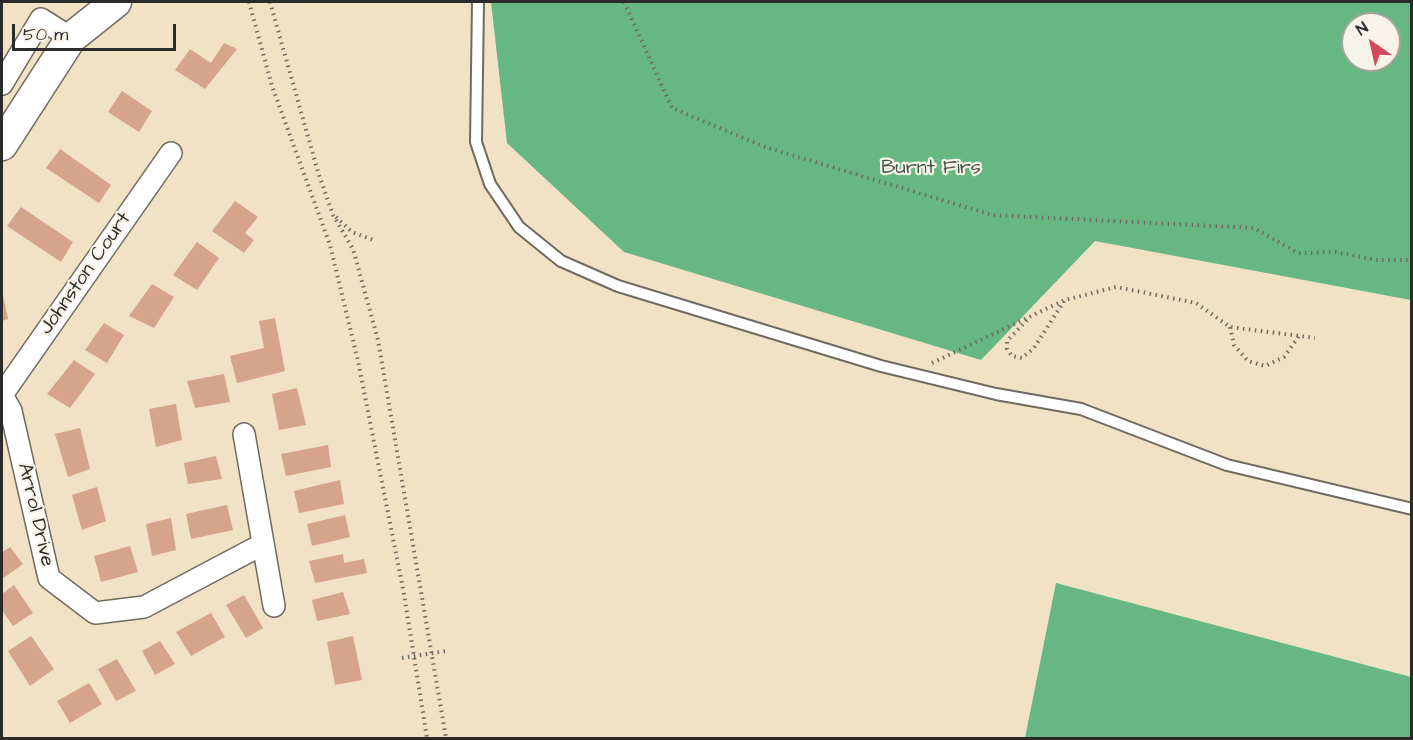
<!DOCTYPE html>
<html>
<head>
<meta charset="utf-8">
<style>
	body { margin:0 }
	#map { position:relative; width:1413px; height:740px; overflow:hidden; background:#f1e1c5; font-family:"Architects Daughter",sans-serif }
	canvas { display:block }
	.frame { position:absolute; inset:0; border:3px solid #2b2b2b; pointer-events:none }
	.north { position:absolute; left:1341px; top:12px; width:60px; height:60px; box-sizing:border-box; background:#f7f3e8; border:2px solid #a5a39c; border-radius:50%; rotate:326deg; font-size:16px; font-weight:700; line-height:24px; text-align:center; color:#2b2b2b }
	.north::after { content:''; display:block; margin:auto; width:21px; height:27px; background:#d1495b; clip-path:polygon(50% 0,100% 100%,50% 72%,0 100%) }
	.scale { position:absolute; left:12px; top:24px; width:164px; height:27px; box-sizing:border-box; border:3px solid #2b2b2b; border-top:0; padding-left:8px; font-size:18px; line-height:21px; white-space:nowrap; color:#2b2b2b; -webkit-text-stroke:4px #f7f3e8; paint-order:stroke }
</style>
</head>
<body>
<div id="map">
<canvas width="1413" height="740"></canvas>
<div class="frame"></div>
<div class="north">N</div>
<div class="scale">50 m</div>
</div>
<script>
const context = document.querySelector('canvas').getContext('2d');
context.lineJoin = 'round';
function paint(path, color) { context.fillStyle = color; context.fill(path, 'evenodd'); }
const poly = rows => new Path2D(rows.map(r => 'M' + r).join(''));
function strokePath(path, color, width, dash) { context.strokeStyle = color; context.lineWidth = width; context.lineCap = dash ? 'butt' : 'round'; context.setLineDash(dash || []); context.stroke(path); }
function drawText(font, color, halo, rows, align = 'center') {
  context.font = font + ' "Architects Daughter",sans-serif'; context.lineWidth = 4.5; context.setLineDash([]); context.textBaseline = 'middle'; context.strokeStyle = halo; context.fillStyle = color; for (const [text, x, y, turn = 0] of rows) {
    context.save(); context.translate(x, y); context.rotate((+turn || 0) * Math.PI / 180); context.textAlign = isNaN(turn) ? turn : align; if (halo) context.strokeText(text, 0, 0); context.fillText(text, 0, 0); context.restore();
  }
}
paint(poly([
	[491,2,1411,2,1411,300,1095,241,981,360,624,252,507,143],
	[1353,24,1389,24,1389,60,1353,60],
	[1056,583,1411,677,1411,738,1025,738]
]), '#67b782');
paint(poly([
	[224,43,237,49,205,89,175,70,190,49,211,63],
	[122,91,152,111,139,132,108,112],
	[60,149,111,185,99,203,46,168],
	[235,201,258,217,245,233,254,240,244,253,212,231],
	[21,207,73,242,61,262,7,226],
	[197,242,219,258,197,290,173,275],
	[152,284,174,297,154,328,129,316],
	[2,290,8,319,2,321],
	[275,318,285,371,237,383,230,356,264,348,259,321],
	[104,323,124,335,107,363,85,350],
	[74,360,95,374,70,408,47,394],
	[224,374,230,402,195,408,187,381],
	[297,388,306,425,279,430,272,394],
	[176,404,182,440,156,447,149,409],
	[80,428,90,469,68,477,55,434],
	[328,445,331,467,286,476,281,454],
	[216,456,222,479,188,484,184,463],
	[340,480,344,504,299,513,294,491],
	[97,487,106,521,82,530,72,495],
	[227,505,233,530,191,539,186,514],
	[345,515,350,537,312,546,307,524],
	[171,518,176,550,152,556,146,524],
	[130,546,138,572,101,582,94,556],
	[10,547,23,564,2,579,2,552],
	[343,554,344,563,364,559,367,573,315,583,309,561],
	[14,585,33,613,13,626,2,610,2,594],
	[343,592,350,614,317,621,312,600],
	[244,595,263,628,246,638,226,605],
	[211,613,225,637,191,656,176,632],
	[31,636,54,669,30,686,8,651],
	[353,636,362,680,335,685,327,642],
	[160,641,175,664,155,675,142,651],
	[117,659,136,691,116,701,98,669],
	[89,683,102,704,70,723,57,701]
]), '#d6a38b');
const lane = poly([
	[478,2,476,142,490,184,519,227,561,261,618,286,881,366,996,394,1081,409,1227,465,1412,509]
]);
const street = poly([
	[2,84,41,19,71,38],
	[2,395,11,411,49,578,95,613,144,607,263,544],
	[2,395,171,153],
	[244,434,274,606]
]);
const secondary = poly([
	[2,145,71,38,116,2]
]);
strokePath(lane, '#706b61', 14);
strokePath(street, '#706b61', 24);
strokePath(secondary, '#706b61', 33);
strokePath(poly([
	[249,2,272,86,330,245,358,361,404,594,427,738],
	[270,2,318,172,333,215,353,249,378,340,446,738],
	[624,2,672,108,765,147,992,215,1254,228,1298,253,1335,252,1377,260,1412,260],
	[336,217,352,232,376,241],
	[1027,320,1007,341,1007,349,1012,356,1022,358,1034,348,1064,301],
	[1230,327,1234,345,1248,361,1265,366,1284,357,1299,336],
	[932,363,1065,300,1116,287,1196,303,1230,327,1315,338]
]), '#706b61', 4, [1.5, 4.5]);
strokePath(lane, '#fff', 10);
strokePath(street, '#fff', 21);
strokePath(secondary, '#fff', 30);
strokePath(poly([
	[402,658,446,651]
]), '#706b61', 4, [1.5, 4.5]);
drawText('20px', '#405647', '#f7f3e8', [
	["Burnt Firs",931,169]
]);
drawText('20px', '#2b2b2b', '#f7f3e8', [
	["Johnston Court",86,274,-55],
	["Arrol Drive",35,515,77]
]);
</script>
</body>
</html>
